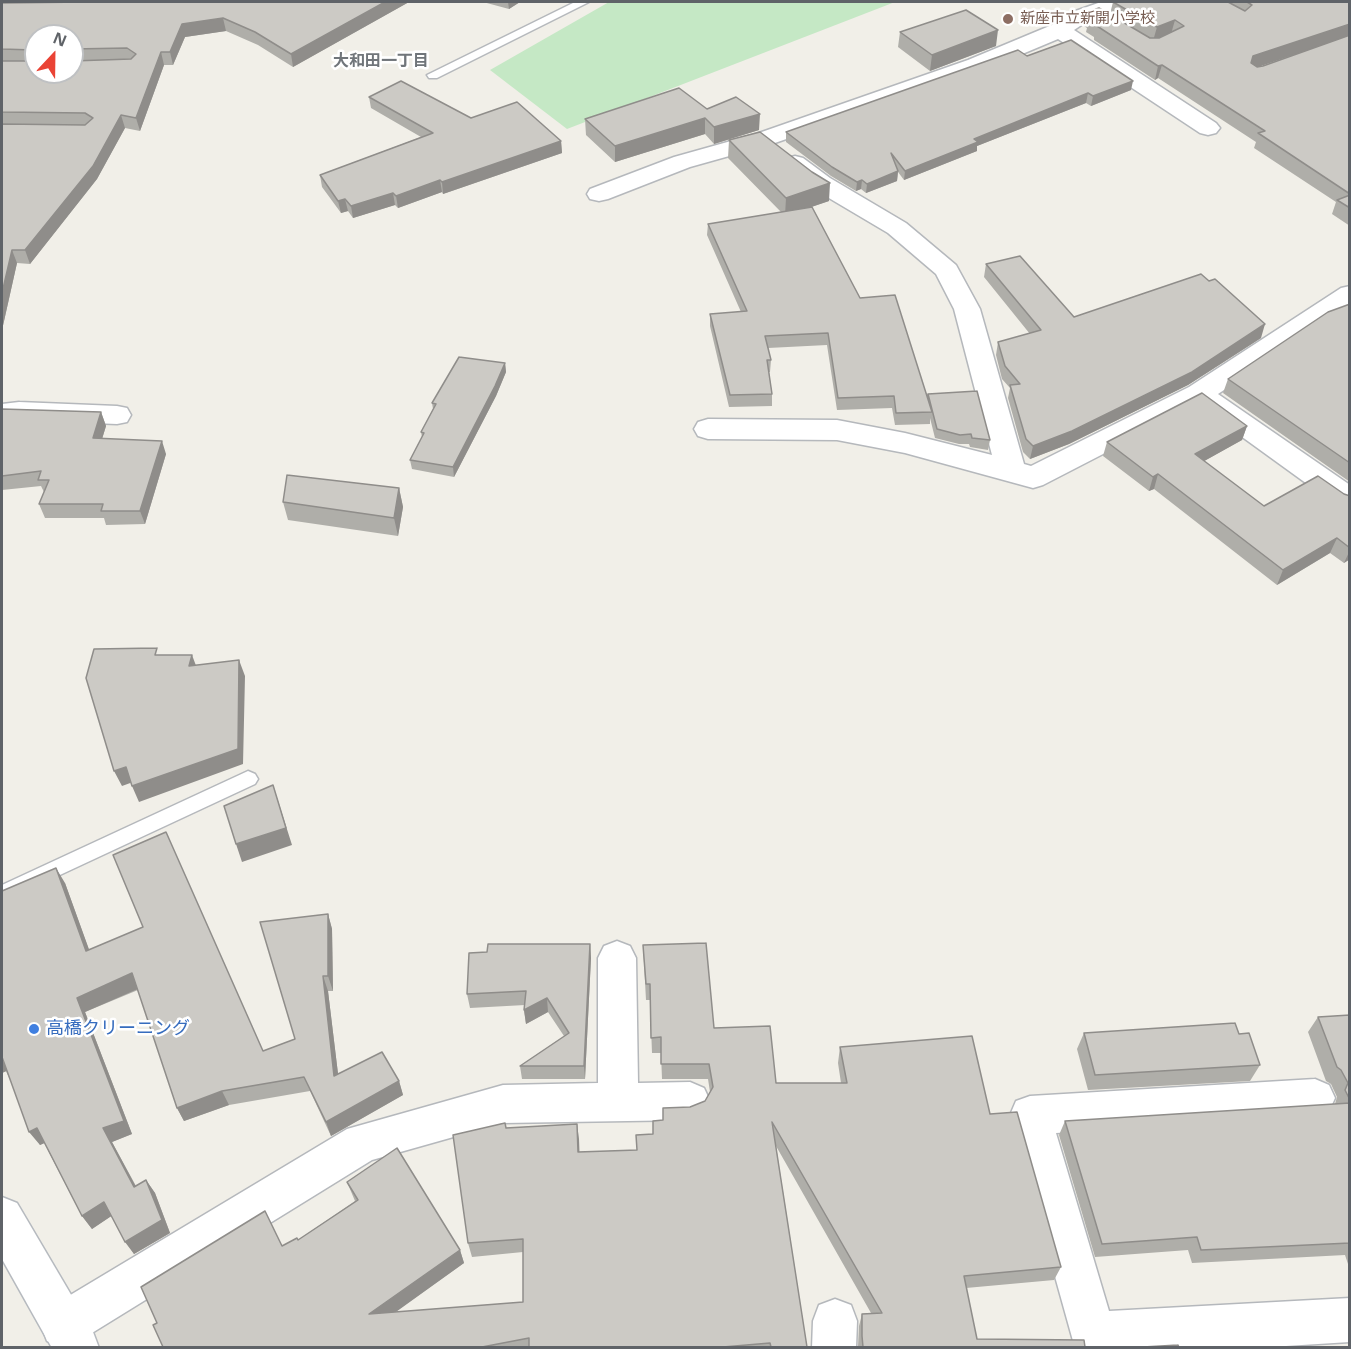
<!DOCTYPE html>
<html>
<head>
<meta charset="utf-8">
<style>
	body { margin:0 }
	#map { position:relative; width:1351px; height:1349px; overflow:hidden; background:#f1efe8; font-family:"Open Sans",sans-serif }
	canvas { display:block }
	.frame { position:absolute; inset:0; border:3px solid #5f6368; pointer-events:none }
	.north { position:absolute; left:24px; top:24px; width:60px; height:60px; box-sizing:border-box; background:#fff; border:2px solid #bfc1c3; border-radius:50%; rotate:22deg; font-size:16px; font-weight:700; line-height:24px; text-align:center; color:#5f6368 }
	.north::after { content:''; display:block; margin:auto; width:21px; height:27px; background:#ea4335; clip-path:polygon(50% 0,100% 100%,50% 72%,0 100%) }
</style>
</head>
<body>
<div id="map">
<canvas width="1351" height="1349"></canvas>
<div class="frame"></div>
<div class="north">N</div>
</div>
<script>
const context = document.querySelector('canvas').getContext('2d');
context.lineJoin = 'round';
function paint(path, color) { context.fillStyle = color; context.fill(path, 'evenodd'); }
const poly = rows => new Path2D(rows.map(r => 'M' + r).join(''));
function strokePath(path, color, width, dash) { context.strokeStyle = color; context.lineWidth = width; context.lineCap = dash ? 'butt' : 'round'; context.setLineDash(dash || []); context.stroke(path); }
function drawText(font, color, halo, rows, align = 'center') {
  context.font = font + ' "Open Sans","Noto Sans JP",sans-serif'; context.lineWidth = 5; context.setLineDash([]); context.textBaseline = 'middle'; context.strokeStyle = halo; context.fillStyle = color; for (const [text, x, y, turn = 0] of rows) {
    context.save(); context.translate(x, y); context.rotate((+turn || 0) * Math.PI / 180); context.textAlign = isNaN(turn) ? turn : align; if (halo) context.strokeText(text, 0, 0); context.fillText(text, 0, 0); context.restore();
  }
}
paint(poly([
	[609,2,895,2,567,129,490,70]
]), '#c5e8c5');
const lane = poly([
	[575,2,589,2,437,78,429,78,427,75,575,2],
	[248,771,255,774,258,779,255,784,2,902,2,885,248,771]
]);
const street = poly([
	[1101,2,1130,2,1126,6,1083,24,1074,30,1216,123,1220,128,1216,133,1208,135,1200,133,1058,39,984,70,772,144,690,167,608,199,599,201,590,199,587,194,590,189,674,157,756,134,968,60,1052,25,1067,14,1101,2],
	[795,156,803,158,830,178,906,223,956,265,980,309,1024,464,1031,466,1189,387,1341,288,1350,286,1350,306,1218,394,1350,485,1350,510,1339,507,1198,405,1043,485,1033,488,905,453,837,440,708,439,698,436,694,429,698,422,708,419,837,420,905,433,992,455,954,309,936,274,888,233,812,188,787,168,783,163,787,158,795,156],
	[19,402,117,406,127,408,131,415,127,422,117,424,19,420,2,422,2,404,19,402],
	[617,941,630,946,636,958,638,1083,690,1082,704,1088,710,1101,704,1114,690,1120,503,1123,372,1160,79,1341,63,1347,47,1341,41,1325,47,1309,347,1129,503,1085,598,1083,598,958,604,946,617,941],
	[1315,1079,1329,1085,1335,1098,1329,1111,1315,1117,1056,1133,1109,1311,1350,1298,1350,1342,1254,1348,1075,1348,1010,1115,1016,1101,1030,1096,1315,1079],
	[835,1299,851,1305,857,1321,856,1348,812,1348,813,1321,819,1305,835,1299]
]);
const secondary = poly([
	[2,1197,17,1203,93,1332,99,1348,52,1348,2,1259,2,1197]
]);
strokePath(lane, '#b5b8bc', 3);
strokePath(street, '#b5b8bc', 3);
strokePath(secondary, '#b6babf', 3);
paint(lane, '#fff');
paint(street, '#fff');
paint(secondary, '#fff');
paint(poly([
	[87,2,409,2,293,67,258,45,226,31,185,37,173,65,164,65,140,131,125,128,97,179,30,264,17,263,2,330,2,3],
	[72,36,72,72,36,72],
	[483,2,520,2,509,9],
	[1113,2,1350,2,1350,226,1332,214,1336,202,1254,148,1256,142,1158,78,1155,80,1094,40,1094,37,1086,32,1087,28,1084,26,1087,12,1110,14],
	[1298,53,1263,66,1258,67],
	[900,32,996,46,930,71,898,47],
	[1027,56,1131,90,1091,106,1086,103,977,146,977,151,904,180,898,172,897,181,866,193,861,189,856,191,831,176,786,142,786,132],
	[369,97,471,118,561,141,562,153,443,194,442,192,398,208,395,205,353,218,348,211,341,213,322,187,320,175,421,137,371,108],
	[707,109,759,130,714,144,705,134,615,162,586,135,585,119],
	[729,140,829,201,811,207,860,298,928,399,928,394,990,440,988,450,970,447,969,444,959,444,935,438,930,418,930,424,895,425,892,408,837,410,827,345,768,348,771,360,770,372,769,372,772,394,772,406,729,407,710,326,710,314,741,312,707,235,708,224,781,212,728,158],
	[986,264,1074,317,1209,281,1261,338,1188,385,1069,444,1030,459,1023,452,1008,398,1010,388,1002,379,996,355,998,342,1030,334,984,277],
	[1350,304,1350,482,1223,393,1228,379],
	[505,363,506,372,496,396,454,477,412,469,410,460,422,437,421,432,433,409,432,403],
	[2,409,101,412,106,426,102,439,166,454,145,524,106,525,104,518,45,518,39,504,44,492,41,486,2,490],
	[1247,426,1242,440,1204,461,1264,506,1344,494,1350,496,1350,559,1344,563,1330,553,1277,585,1154,489,1149,491,1103,456,1107,442],
	[399,488,403,507,398,536,288,520,283,502],
	[65,883,89,950,263,1051,295,1039,328,914,332,929,333,991,328,991,338,1074,399,1081,403,1095,331,1136,310,1091,229,1105,184,1121,177,1108,138,990,85,1012,132,1134,112,1142,136,1186,146,1180,155,1193,170,1233,134,1254,111,1216,92,1229,82,1216,44,1143,40,1145,6,1071,2,1073,2,891],
	[590,944,591,958,585,1079,522,1079,520,1066,564,1036,548,1012,526,1024,524,1010,525,1005,470,1008,467,994,487,952],
	[643,945,714,1028,776,1083,841,1083,838,1063,840,1047,990,1114,1061,1267,1054,1280,966,1288,977,1339,1085,1347,858,1347,859,1326,862,1314,871,1313,776,1146,807,1347,163,1347,157,1323,282,1246,298,1240,355,1201,347,1182,460,1250,464,1263,395,1312,523,1302,523,1252,472,1257,468,1243,506,1128,577,1124,579,1152,637,1150,653,1134,663,1120,705,1101,710,1092,708,1079,662,1079,661,1053,652,1053,650,1000,646,1000],
	[1350,1015,1350,1263,1348,1264,1345,1255,1192,1263,1188,1250,1095,1257,1059,1135,1065,1121,1335,1104,1337,1097,1331,1084,1326,1081,1308,1032,1318,1017],
	[1084,1033,1239,1034,1260,1065,1250,1081,1088,1090,1077,1049]
]), '#afaea9');
paint(poly([
	[385,2,409,2,293,67,291,54],
	[508,2,520,2,509,9],
	[223,18,226,31,185,37,173,65,170,52,182,24],
	[1175,20,1171,34,1153,41,1157,27],
	[1350,24,1349,36,1249,70,1253,56],
	[998,30,996,46,930,71,932,55],
	[161,52,164,65,140,131,136,118],
	[1162,65,1158,78,1155,80,1158,66],
	[1133,81,1131,90,1091,106,1093,96],
	[1088,93,1086,103,977,146,977,151,904,180,905,171,974,139],
	[760,114,759,130,714,144,714,127],
	[121,115,125,128,97,179,30,264,25,250],
	[705,118,705,134,615,162,615,146],
	[561,141,562,153,443,194,442,182],
	[898,171,897,181,866,193,867,184],
	[440,180,442,192,398,208,396,196],
	[862,180,861,189,856,191,857,182],
	[830,183,829,201,785,216,786,198],
	[393,193,395,205,353,218,351,206],
	[345,199,348,211,341,213,338,201],
	[12,250,17,263,2,330,2,293],
	[1265,324,1261,338,1188,385,1069,444,1030,459,1033,446],
	[505,363,506,372,496,396,454,477,453,467],
	[101,412,106,426,98,452,93,438],
	[1247,426,1242,440,1190,469,1195,454],
	[162,441,166,454,145,524,140,511],
	[1158,474,1154,489,1149,491,1153,477],
	[399,488,403,507,398,536,394,518],
	[1337,538,1330,553,1277,585,1283,570],
	[1350,550,1350,559,1344,563],
	[192,655,198,671,189,666],
	[239,660,245,676,243,764,139,802,132,786],
	[126,767,133,782,122,786,114,771],
	[273,785,292,845,242,862,236,844],
	[56,868,65,883,95,966,86,951],
	[328,914,332,929,333,991,328,976],
	[590,944,591,958,585,1079,584,1066],
	[132,973,140,988,85,1012,132,1134,112,1142,143,1200,134,1187,103,1128,77,998],
	[323,976,328,991,340,1090,334,1076],
	[547,998,548,1012,526,1024,524,1010],
	[2,1056,11,1069,2,1073],
	[399,1081,403,1095,331,1136,326,1122],
	[222,1091,229,1105,184,1121,177,1108],
	[577,1124,579,1139,580,1166,578,1152],
	[37,1128,47,1142,40,1145,29,1132],
	[146,1180,155,1193,170,1233,134,1254,125,1242],
	[104,1202,113,1215,92,1229,82,1216],
	[460,1250,464,1263,375,1327,369,1314]
]), '#8f8d8a');
const building = poly([
	[87,2,385,2,291,54,255,32,223,18,182,24,170,52,161,52,136,118,121,115,93,166,25,250,12,250,2,293,2,124,85,125,93,118,85,113,2,112,2,61,32,61,34,59,33,50,2,49,2,3,87,2],
	[36,36,72,36,72,49,127,48,136,54,131,59,72,61,72,72,36,72,36,36],
	[1113,2,1228,2,1245,11,1252,5,1247,2,1350,2,1350,24,1253,56,1251,63,1257,67,1263,66,1350,35,1350,194,1258,133,1265,131,1162,65,1158,66,1097,26,1100,25,1089,18,1093,17,1087,12,1099,8,1150,38,1159,38,1184,26,1175,20,1157,27,1113,2],
	[966,10,998,30,932,55,900,32,966,10],
	[1071,40,1133,81,1093,96,1088,93,974,139,978,142,905,171,891,153,898,171,867,184,862,180,857,182,832,167,786,132,1018,50,1027,56,1071,40],
	[401,81,471,118,517,102,561,141,442,182,440,180,396,196,393,193,351,206,345,199,338,201,320,175,433,133,369,97,401,81],
	[679,88,707,109,736,97,760,114,714,127,705,118,615,146,585,119,679,88],
	[760,132,812,172,830,183,786,198,729,140,760,132],
	[1350,195,1350,208,1337,200,1350,195],
	[812,207,860,298,895,295,932,412,896,413,894,396,838,398,828,333,765,336,771,360,767,360,772,394,730,395,710,314,747,311,708,224,812,207],
	[1020,256,1074,317,1201,274,1209,281,1215,279,1265,324,1192,372,1072,431,1033,446,1026,439,1010,385,1020,384,1005,366,998,342,1041,330,986,264,1020,256],
	[1350,304,1350,463,1228,379,1328,312,1350,304],
	[459,357,505,363,495,386,453,467,410,460,424,433,421,432,436,404,432,403,459,357],
	[977,391,990,440,972,438,971,434,960,435,937,429,928,394,977,391],
	[1202,393,1247,426,1195,454,1264,506,1318,476,1344,494,1350,496,1350,548,1337,538,1283,570,1158,474,1153,477,1107,442,1202,393],
	[2,409,101,412,93,438,162,441,140,511,101,511,103,504,39,504,49,480,38,480,41,471,2,476,2,409],
	[287,475,399,488,394,518,283,502,287,475],
	[157,648,155,655,192,655,189,666,239,660,238,749,132,786,126,767,114,771,86,678,94,649,157,648],
	[273,785,286,828,236,844,224,806,273,785],
	[166,832,263,1051,295,1039,260,922,328,914,328,976,323,976,334,1076,382,1052,399,1081,326,1122,304,1077,222,1091,177,1108,132,973,77,998,124,1121,103,1128,134,1187,146,1180,162,1220,125,1242,104,1202,82,1216,37,1128,29,1132,2,1057,2,891,56,868,86,951,143,927,113,855,166,832],
	[706,943,714,1028,770,1026,776,1083,847,1083,840,1047,972,1036,990,1114,1017,1112,1061,1267,964,1276,977,1339,1084,1340,1085,1347,863,1347,862,1336,862,1314,882,1313,772,1122,807,1347,771,1347,770,1343,723,1347,529,1347,529,1338,482,1347,163,1347,153,1325,157,1323,141,1287,265,1211,282,1246,297,1238,298,1240,358,1200,347,1182,397,1148,460,1250,369,1314,523,1302,523,1239,468,1243,453,1135,505,1123,506,1128,577,1124,578,1152,637,1150,636,1135,653,1134,653,1121,663,1120,663,1108,690,1107,705,1101,713,1087,709,1064,661,1064,661,1037,651,1038,650,984,646,984,643,945,706,943],
	[488,944,590,944,584,1066,520,1066,569,1033,547,998,524,1010,526,991,467,994,469,953,487,952,488,944],
	[1350,1015,1350,1100,1345,1090,1348,1083,1341,1070,1337,1067,1318,1017,1350,1015],
	[1235,1023,1239,1034,1249,1033,1260,1065,1095,1075,1084,1033,1235,1023],
	[1350,1103,1350,1243,1201,1250,1197,1237,1102,1244,1065,1121,1350,1103],
	[1178,1345,1179,1347,1143,1347,1178,1345]
]);
paint(building, '#cccac5');
strokePath(building, '#8f8d8a', 1.5);
for (const [x, y, r, color] of [
	[1008,19,6,"#8d6e63"],
	[34,1029,6,"#3f7fe0"]
]) { const dot = new Path2D(); dot.arc(x, y, r, 0, 2 * Math.PI); context.fillStyle = color; context.fill(dot); strokePath(dot, '#fff', 2); }
drawText('15px', '#785e54', '#fff', [
	["新座市立新開小学校",1020,19]
], 'left');
drawText('bold 16px', '#70757a', '#fff', [
	["大和田一丁目",381,61]
]);
drawText('18px', '#366cbe', '#fff', [
	["高橋クリーニング",46,1029]
], 'left');
</script>
</body>
</html>
